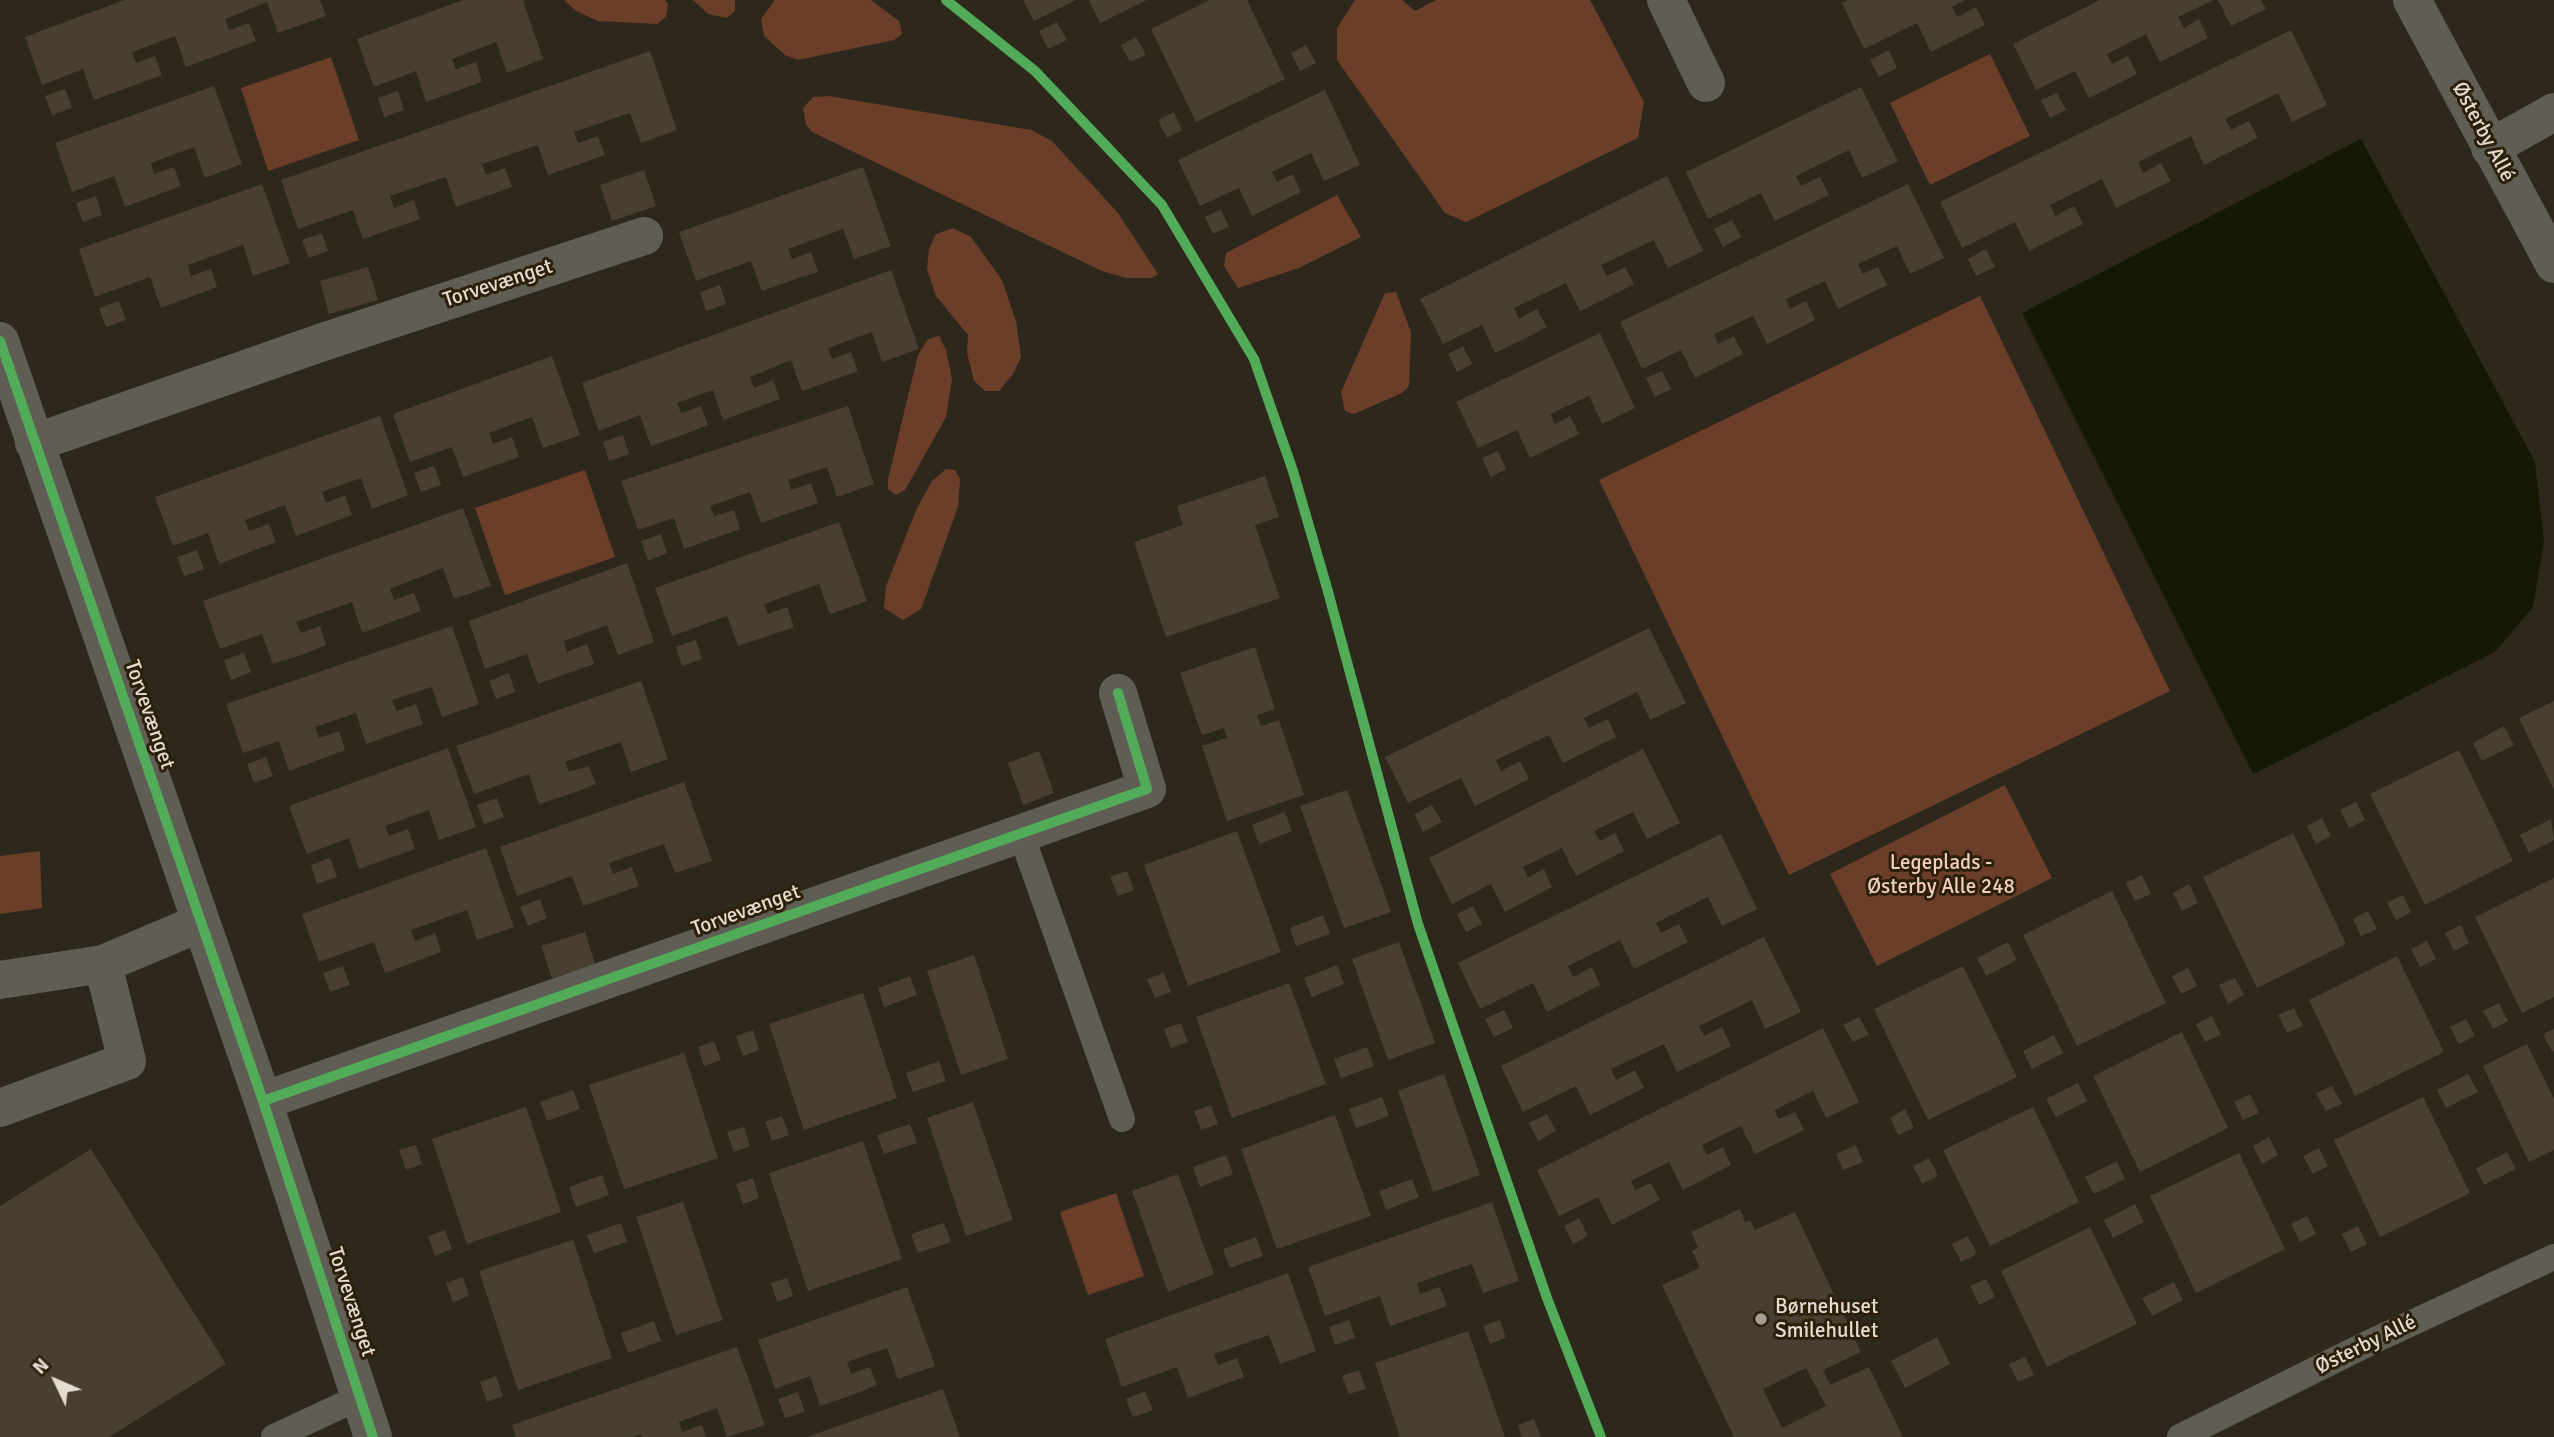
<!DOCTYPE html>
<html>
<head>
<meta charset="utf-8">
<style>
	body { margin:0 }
	#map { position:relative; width:2554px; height:1437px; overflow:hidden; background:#2e281c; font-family:Signika,sans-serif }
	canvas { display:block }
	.north { position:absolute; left:21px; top:1346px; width:70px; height:70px; -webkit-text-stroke:5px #2c200a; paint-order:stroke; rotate:314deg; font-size:19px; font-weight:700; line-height:28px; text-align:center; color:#e4dcd0 }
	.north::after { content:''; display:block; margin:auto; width:24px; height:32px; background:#e4dcd0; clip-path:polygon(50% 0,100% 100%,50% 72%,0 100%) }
</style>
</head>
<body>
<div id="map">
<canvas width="2554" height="1437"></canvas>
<div class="north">N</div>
</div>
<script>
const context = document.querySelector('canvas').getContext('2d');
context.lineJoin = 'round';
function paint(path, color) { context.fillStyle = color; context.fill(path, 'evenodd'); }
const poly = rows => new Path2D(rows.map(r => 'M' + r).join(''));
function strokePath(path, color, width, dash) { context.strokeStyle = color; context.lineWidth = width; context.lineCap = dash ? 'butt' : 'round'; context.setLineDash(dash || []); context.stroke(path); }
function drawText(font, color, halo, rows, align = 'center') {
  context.font = font + ' Signika,sans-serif'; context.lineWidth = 6; context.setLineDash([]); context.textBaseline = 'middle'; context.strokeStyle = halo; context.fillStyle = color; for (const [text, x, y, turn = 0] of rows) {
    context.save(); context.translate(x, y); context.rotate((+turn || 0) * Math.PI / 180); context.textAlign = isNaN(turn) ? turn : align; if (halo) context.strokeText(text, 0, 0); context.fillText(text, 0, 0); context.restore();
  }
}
paint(poly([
	[564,0,665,0,668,4,666,17,657,24,598,21,576,11],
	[693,0,735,0,735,11,727,18,708,14],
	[775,0,871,0,899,21,902,34,894,40,798,60,785,55,764,36,761,19],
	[1355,0,1402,0,1415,11,1436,0,1590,0,1644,102,1638,138,1466,222,1445,213,1337,60,1337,28],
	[1990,54,2030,136,1930,185,1890,103],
	[331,57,359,140,268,171,241,88],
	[829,96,1031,130,1052,141,1118,213,1158,274,1152,278,1126,278,1102,271,812,132,806,125,803,108,813,97],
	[1337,195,1361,237,1299,268,1238,288,1224,266,1226,253],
	[953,228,971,237,1002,280,1016,321,1021,357,1013,374,999,391,985,391,974,381,967,353,968,335,936,296,927,269,929,249,936,234],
	[1396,292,1411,332,1409,386,1402,393,1354,414,1345,411,1341,392,1385,293],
	[1980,296,2170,691,1789,875,1599,480],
	[939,336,946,350,952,379,946,417,905,490,896,495,888,489,888,479,918,355,928,339],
	[946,469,955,470,960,479,958,507,921,609,903,620,884,608,886,586,917,508,932,481],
	[585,470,615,557,505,595,475,508],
	[2005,785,2052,878,1877,966,1830,874],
	[40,851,42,908,0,914,0,856],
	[1116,1193,1144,1276,1088,1295,1060,1212]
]), '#6b3e2a');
paint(poly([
	[2361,139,2535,462,2544,542,2533,607,2495,652,2253,774,2022,313]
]), '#151803');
paint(poly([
	[124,0,320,0,326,16,278,33,267,2,225,19,229,30,249,23,256,41,186,67,175,36,132,52,136,63,155,56,162,75,94,100,83,69,42,85,25,37],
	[463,0,523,0,543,59,507,73,496,42,452,59,456,69,476,62,482,82,426,102,416,71,374,87,357,39],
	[1023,0,1076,0,1034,21],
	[1089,0,1147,0,1100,23],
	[1210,0,1247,0,1285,79,1196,122,1151,29],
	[1848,0,1965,0,1952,7,1957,17,1976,7,1985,25,1931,52,1917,23,1864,49,1842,3],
	[2100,0,2214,0,2178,17,2184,28,2199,19,2208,38,2160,62,2146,34,2107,54,2112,64,2128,56,2137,74,2089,98,2075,71,2036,90,2013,44],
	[2218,0,2261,0,2266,9,2231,26],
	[1057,22,1067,40,1048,49,1039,31],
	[2291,30,2327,105,2292,122,2278,93,2225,119,2231,130,2249,121,2258,138,2204,165,2191,136,2138,162,2143,173,2161,163,2171,181,2116,208,2102,179,2050,205,2055,216,2074,206,2083,224,2029,251,2015,222,1962,248,1940,202],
	[1136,37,1146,55,1130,62,1121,45],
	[1306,45,1316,63,1300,71,1291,53],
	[1889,50,1897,68,1879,77,1870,60],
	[650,51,677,130,641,143,630,113,574,132,578,143,598,136,605,155,548,175,538,145,482,164,486,175,505,168,512,187,456,207,446,177,390,196,394,208,414,200,420,219,400,226,363,239,353,210,298,229,281,180],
	[214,86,242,164,205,178,194,147,151,163,154,174,174,167,181,186,125,207,114,176,72,192,55,143],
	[1861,87,1898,161,1862,178,1849,150,1796,176,1801,186,1820,177,1829,195,1810,204,1775,221,1761,193,1708,219,1686,172],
	[65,89,72,108,52,115,45,96],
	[1325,90,1360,165,1324,181,1311,153,1272,172,1277,182,1293,174,1301,192,1252,216,1239,188,1200,206,1178,160],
	[398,91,404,110,384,117,378,98],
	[2057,93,2066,110,2050,118,2041,100],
	[1174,112,1182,130,1167,138,1158,120],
	[863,167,891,246,854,259,843,229,788,249,792,259,811,252,818,272,799,278,762,291,751,261,696,281,679,232],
	[644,170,656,206,612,221,600,185],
	[1667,176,1703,251,1668,268,1654,240,1601,265,1607,276,1625,267,1634,284,1615,294,1580,311,1566,283,1514,308,1519,319,1537,309,1547,327,1528,337,1495,353,1482,325,1443,344,1420,299],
	[262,184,290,263,253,276,243,245,188,265,191,276,211,269,217,287,161,308,150,277,95,297,79,249],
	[1908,184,1944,258,1910,274,1897,246,1858,264,1862,274,1878,267,1887,285,1838,309,1825,281,1786,299,1790,309,1806,301,1815,320,1767,344,1753,316,1714,334,1718,344,1734,336,1743,354,1695,378,1681,350,1642,369,1620,322],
	[96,196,102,215,83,222,76,203],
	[1221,209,1229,227,1213,234,1205,217],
	[1732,220,1741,237,1723,247,1714,229],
	[322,233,328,251,309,258,302,240],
	[1986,249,1995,267,1976,276,1968,259],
	[368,267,378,300,329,314,320,281],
	[891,270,919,349,882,362,872,332,828,348,832,359,851,352,858,371,802,391,791,360,750,377,754,388,773,380,780,399,723,420,713,390,677,403,681,413,701,406,708,425,688,433,651,446,640,415,599,431,582,383],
	[720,285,726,304,706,311,700,292],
	[119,301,126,320,106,327,99,308],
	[1600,333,1635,408,1602,424,1589,396,1550,414,1555,424,1570,416,1579,434,1530,458,1517,430,1478,448,1456,402],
	[1463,346,1472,364,1457,372,1448,354],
	[552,356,580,435,543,448,532,417,489,433,493,444,512,437,519,457,463,477,452,447,410,462,393,414],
	[1662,371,1671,389,1655,397,1646,378],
	[848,406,874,484,837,497,827,467,788,480,791,490,811,483,818,503,761,523,750,492,710,506,714,516,734,510,740,529,684,549,674,518,638,530,621,481],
	[380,416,408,495,372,509,361,478,322,492,326,503,345,495,352,515,296,536,285,505,245,520,249,531,269,524,276,542,219,564,208,533,173,546,155,497],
	[623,435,629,454,609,461,603,442],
	[1498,451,1506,469,1491,477,1482,458],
	[434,466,441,485,421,492,414,473],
	[1265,476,1279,517,1255,525,1280,598,1166,637,1134,542,1183,525,1177,506],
	[463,508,491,586,454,599,443,568,390,589,394,600,414,593,421,611,362,633,352,602,296,622,301,633,320,626,326,645,307,653,273,664,262,634,220,649,203,601],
	[839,522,867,601,830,614,819,584,764,604,768,614,787,607,794,627,774,634,738,646,727,616,672,636,655,588],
	[661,534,667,553,648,561,641,541],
	[197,550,204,569,184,576,177,557],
	[627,563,654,642,618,655,607,625,564,641,567,652,587,644,594,664,538,684,527,654,485,669,469,621],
	[452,626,479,704,442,717,432,687,392,700,397,711,416,704,423,724,366,744,356,713,315,727,319,738,339,731,345,750,289,771,279,741,243,753,226,704],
	[1649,628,1686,703,1650,720,1637,692,1584,718,1589,728,1608,719,1616,737,1563,763,1549,735,1496,760,1501,771,1520,761,1529,779,1475,806,1461,778,1408,803,1385,757],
	[696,640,702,659,682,666,676,647],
	[1255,647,1275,709,1257,715,1261,726,1279,720,1304,795,1227,821,1202,746,1227,738,1224,728,1202,735,1180,673],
	[244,653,251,672,231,680,224,660],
	[509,673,515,692,496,699,489,681],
	[641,681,668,759,631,772,621,742,565,762,569,772,589,766,596,784,576,792,539,804,529,774,474,794,456,746],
	[2554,701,2554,790,2519,718],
	[2504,726,2514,745,2482,761,2473,743],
	[448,748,476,827,439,840,429,810,385,826,389,836,408,829,415,849,359,869,349,838,307,854,289,806],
	[1643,749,1680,823,1647,839,1633,812,1594,831,1600,841,1615,833,1624,851,1576,876,1562,848,1523,867,1528,877,1544,869,1552,887,1505,912,1491,884,1452,904,1429,858],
	[2459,750,2513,861,2425,905,2370,794],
	[1039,751,1054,793,1023,805,1008,763],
	[266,757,273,776,254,783,247,764],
	[684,782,712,861,675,873,664,844,609,863,613,874,632,867,639,886,583,906,572,876,517,896,500,847],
	[1347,790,1391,912,1344,928,1300,806],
	[497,798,504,817,484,824,477,805],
	[2356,802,2365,820,2349,828,2340,810],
	[1432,805,1442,822,1423,832,1414,814],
	[1285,812,1292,831,1259,844,1252,825],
	[2322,818,2331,836,2316,844,2307,826],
	[2551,819,2554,840,2529,853,2520,835],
	[1237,831,1281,952,1188,986,1144,865],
	[2293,833,2346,944,2257,988,2203,877],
	[1721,834,1757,909,1722,926,1708,897,1656,923,1661,933,1679,924,1688,942,1634,969,1620,940,1568,966,1573,977,1592,967,1600,985,1547,1012,1533,983,1480,1009,1458,963],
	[486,848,514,927,477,940,467,910,411,930,415,941,435,933,441,952,385,973,374,942,319,962,302,914],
	[330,858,337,877,317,884,311,865],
	[1127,871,1134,890,1118,896,1110,877],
	[2142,875,2151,894,2135,901,2126,883],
	[2554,878,2554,997,2522,1013,2475,917],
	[2189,884,2198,903,2182,911,2173,893],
	[2112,891,2166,1003,2077,1046,2023,935],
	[2403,895,2411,912,2396,920,2387,903],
	[540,899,547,918,528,926,520,907],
	[1473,906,1482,924,1466,932,1457,914],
	[2368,911,2377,929,2361,936,2353,919],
	[1323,915,1330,934,1296,946,1290,928],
	[2461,925,2469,943,2454,951,2445,933],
	[585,932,595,964,552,978,541,946],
	[1764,937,1801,1012,1765,1029,1752,1000,1699,1026,1704,1036,1722,1027,1731,1046,1713,1055,1677,1072,1664,1044,1611,1069,1616,1080,1635,1070,1644,1088,1590,1115,1576,1086,1523,1112,1501,1066],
	[2427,941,2436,959,2420,967,2411,949],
	[1399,942,1435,1043,1388,1060,1352,959],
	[2008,942,2017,960,1986,976,1977,958],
	[974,955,1008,1059,961,1075,927,971],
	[2397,956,2444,1052,2355,1096,2309,1000],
	[1337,965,1344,984,1312,997,1304,978],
	[343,966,350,985,330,992,323,973],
	[1963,966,2017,1077,1928,1120,1874,1009],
	[2188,968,2197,986,2181,994,2172,976],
	[1164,973,1171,992,1155,998,1147,979],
	[910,976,917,995,884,1007,878,988],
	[2235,978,2244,995,2228,1004,2219,985],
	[1289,983,1326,1084,1232,1118,1196,1017],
	[863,993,897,1098,804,1130,769,1024],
	[2499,1003,2508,1021,2493,1029,2483,1011],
	[2294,1008,2303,1026,2287,1033,2278,1015],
	[1504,1010,1513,1028,1494,1037,1485,1019],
	[2212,1016,2221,1035,2205,1042,2196,1024],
	[1859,1017,1869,1035,1853,1042,1843,1025],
	[2466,1019,2475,1036,2459,1044,2450,1027],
	[1181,1023,1188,1042,1171,1048,1164,1029],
	[1823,1028,1859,1102,1826,1118,1813,1091,1774,1110,1779,1119,1795,1112,1804,1130,1755,1154,1741,1126,1702,1145,1707,1155,1723,1147,1731,1165,1683,1190,1669,1162,1631,1181,1635,1190,1651,1183,1660,1200,1612,1225,1598,1197,1559,1216,1537,1170],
	[2554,1029,2554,1051,2552,1052,2543,1034],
	[753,1030,759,1050,743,1056,736,1036],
	[2182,1032,2228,1128,2140,1172,2093,1076],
	[2054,1035,2063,1053,2032,1069,2023,1051],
	[714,1041,721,1060,704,1066,698,1047],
	[2527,1044,2554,1099,2554,1150,2529,1162,2483,1066],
	[1367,1047,1374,1066,1341,1078,1334,1059],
	[684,1053,718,1158,624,1189,589,1085],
	[939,1061,946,1081,913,1092,906,1073],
	[1444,1074,1480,1175,1433,1192,1398,1091],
	[2468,1074,2478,1092,2446,1108,2437,1090],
	[2078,1083,2087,1101,2056,1117,2046,1099],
	[2332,1086,2342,1104,2326,1111,2316,1093],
	[573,1090,580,1109,547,1121,540,1102],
	[2250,1094,2259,1113,2243,1120,2234,1102],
	[1382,1097,1389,1116,1356,1128,1349,1109],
	[2423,1097,2470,1193,2380,1237,2334,1140],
	[973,1102,1013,1220,966,1236,927,1118],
	[1211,1105,1218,1124,1201,1130,1194,1111],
	[526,1107,561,1212,467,1244,432,1139],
	[2033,1107,2079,1202,1990,1246,1943,1150],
	[1905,1109,1914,1128,1898,1135,1890,1118],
	[1547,1114,1556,1131,1538,1141,1529,1123],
	[1335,1115,1371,1216,1277,1249,1241,1149],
	[782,1116,789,1135,772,1141,765,1122],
	[910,1124,917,1143,884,1154,877,1135],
	[744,1127,750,1146,734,1152,727,1132],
	[2269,1137,2278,1155,2262,1164,2253,1146],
	[863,1141,902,1259,808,1291,769,1173],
	[416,1145,422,1164,406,1170,399,1150],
	[1856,1145,1863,1162,1843,1170,1836,1154],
	[2319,1148,2328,1166,2313,1174,2303,1156],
	[91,1149,226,1364,109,1437,0,1437,0,1206],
	[2507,1152,2516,1169,2484,1185,2476,1168],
	[2239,1153,2285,1249,2196,1293,2150,1196],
	[1226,1155,1233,1174,1200,1187,1193,1167],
	[1929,1158,1938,1176,1922,1184,1913,1166],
	[2117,1161,2125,1179,2094,1194,2085,1177],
	[1178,1174,1214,1274,1168,1292,1132,1191],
	[602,1175,609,1195,576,1207,569,1187],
	[753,1178,759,1198,743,1204,736,1184],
	[1412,1179,1419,1197,1386,1210,1379,1191],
	[683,1202,723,1320,676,1335,636,1217],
	[1492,1202,1519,1281,1483,1293,1472,1264,1417,1283,1420,1294,1440,1287,1447,1306,1427,1313,1390,1326,1380,1296,1325,1316,1308,1267],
	[2135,1204,2144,1222,2113,1238,2104,1220],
	[1740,1209,1745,1222,1750,1220,1755,1230,1795,1212,1861,1352,1823,1370,1830,1385,1869,1367,1903,1437,1734,1437,1662,1285,1700,1268,1692,1251,1698,1248,1691,1232],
	[1806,1368,1826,1406,1782,1428,1763,1389],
	[2307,1216,2316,1234,2300,1242,2291,1224],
	[1579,1218,1588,1236,1573,1244,1564,1226],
	[621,1223,627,1242,594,1253,587,1235],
	[944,1223,951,1242,918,1253,911,1234],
	[2358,1226,2367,1244,2351,1252,2342,1234],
	[2090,1227,2137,1324,2047,1367,2001,1271],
	[445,1230,452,1249,435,1256,428,1236],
	[1968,1236,1977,1254,1961,1262,1952,1244],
	[1256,1237,1263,1256,1230,1268,1223,1249],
	[573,1240,612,1358,518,1390,479,1271],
	[1288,1273,1316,1351,1280,1364,1269,1335,1214,1354,1218,1365,1237,1358,1244,1377,1188,1398,1177,1367,1122,1387,1105,1339],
	[463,1277,469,1296,453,1302,446,1283],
	[787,1278,793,1296,777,1302,771,1283],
	[1986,1279,1995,1297,1979,1305,1970,1286],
	[2174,1282,2183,1300,2152,1316,2142,1298],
	[907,1287,935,1366,898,1379,887,1348,847,1362,851,1374,870,1367,877,1385,858,1393,820,1406,810,1376,775,1389,758,1340],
	[1349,1320,1355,1338,1335,1345,1329,1327],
	[1500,1320,1506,1338,1490,1344,1483,1326],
	[654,1321,661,1341,628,1353,621,1333],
	[1468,1331,1505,1437,1400,1437,1375,1363],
	[1937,1337,1950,1364,1905,1388,1891,1361],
	[737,1347,765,1425,727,1437,717,1408,679,1422,682,1432,702,1425,706,1437,642,1437,641,1434,633,1437,516,1437,512,1425],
	[2025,1357,2034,1375,2018,1382,2009,1364],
	[1359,1370,1366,1389,1349,1394,1342,1376],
	[496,1376,503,1396,487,1402,480,1382],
	[943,1389,960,1437,807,1437],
	[1145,1391,1153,1410,1133,1417,1126,1399],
	[798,1392,805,1412,785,1418,778,1399],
	[1534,1419,1541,1437,1522,1437,1518,1425]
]), '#493e30');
strokePath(poly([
	[1021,834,1122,1119],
	[274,1437,362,1396],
	[2180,1437,2373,1341,2554,1257]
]), '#605d54', 26);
strokePath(poly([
	[1666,0,1706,83],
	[2412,0,2554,264],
	[2490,148,2554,112],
	[0,341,263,1101,373,1437],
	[34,443,323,342,644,236],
	[0,980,103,964,200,923],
	[263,1101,1147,789,1118,693],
	[0,1108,127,1061,103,964]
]), '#605d54', 38);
strokePath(poly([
	[946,0,1035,71,1162,205,1254,359,1293,471,1327,588,1418,924,1547,1298,1601,1437],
	[0,341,263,1101,373,1437],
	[263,1101,1147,789,1118,693]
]), '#51ab58', 10);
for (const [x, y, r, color] of [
	[1761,1319,7,"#a49d91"]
]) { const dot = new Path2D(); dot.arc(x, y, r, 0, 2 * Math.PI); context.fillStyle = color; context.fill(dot); strokePath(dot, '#2c200a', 2.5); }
drawText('21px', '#e4dcd0', '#2c200a', [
	["Østerby Allé",2483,132,62],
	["Torvevænget",498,284,-18],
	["Torvevænget",149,715,71],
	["Torvevænget",746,911,-20],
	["Torvevænget",351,1302,72],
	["Østerby Allé",2366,1345,-26]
]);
drawText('21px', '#f3cfbf', '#2c200a', [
	["Legeplads -",1941,863],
	["Østerby Alle 248",1941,887]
]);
drawText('21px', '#e4dcd0', '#2c200a', [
	["Børnehuset",1775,1307],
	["Smilehullet",1775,1331]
], 'left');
</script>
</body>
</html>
